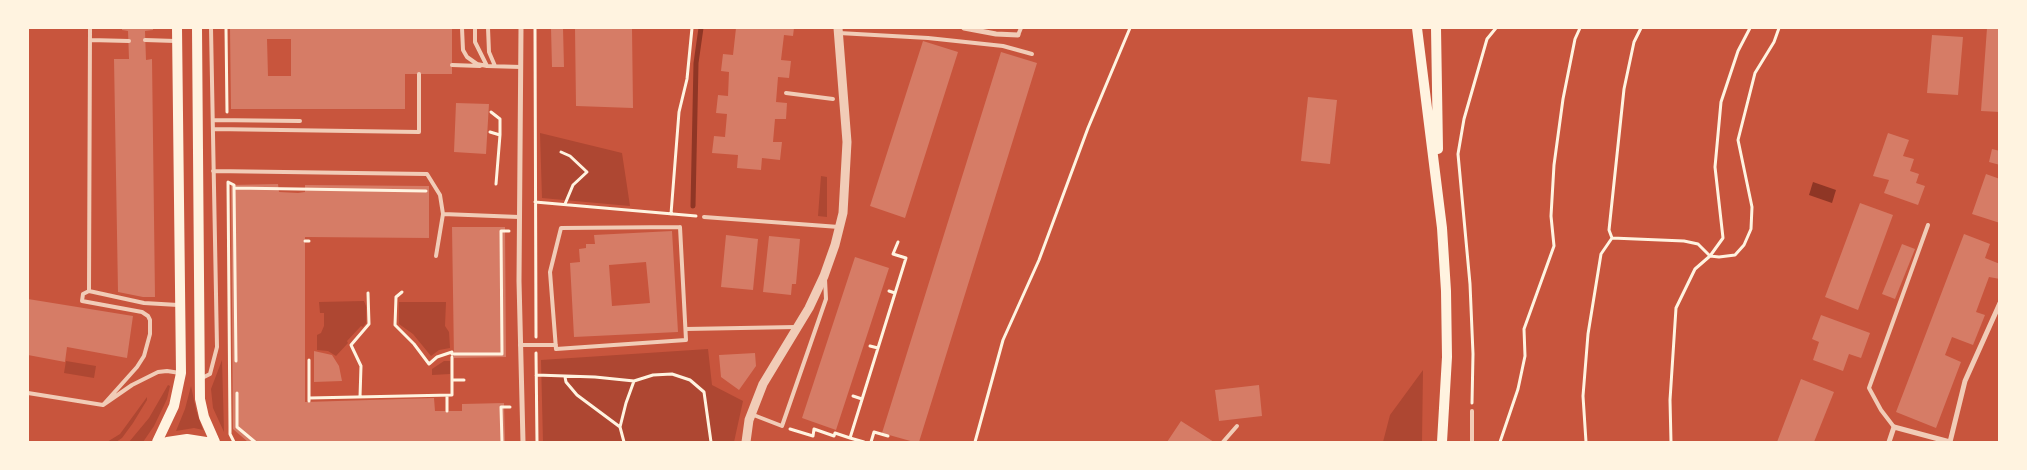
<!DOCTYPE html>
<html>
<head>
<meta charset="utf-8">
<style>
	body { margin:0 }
	#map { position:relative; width:2027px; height:470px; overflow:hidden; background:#c8553d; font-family:"Source Sans 3",sans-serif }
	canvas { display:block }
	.frame { position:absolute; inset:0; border:29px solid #fff3e0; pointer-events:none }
</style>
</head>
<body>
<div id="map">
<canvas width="2027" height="470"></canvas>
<div class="frame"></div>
</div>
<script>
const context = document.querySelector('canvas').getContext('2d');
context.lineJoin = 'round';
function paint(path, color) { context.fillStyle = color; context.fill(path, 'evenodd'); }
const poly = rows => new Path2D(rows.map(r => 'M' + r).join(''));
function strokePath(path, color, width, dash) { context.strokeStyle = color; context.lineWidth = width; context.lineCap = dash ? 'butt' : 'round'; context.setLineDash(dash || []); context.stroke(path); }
paint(poly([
	[540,133,622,153,630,206,542,198],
	[821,176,827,177,827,217,818,216],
	[364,301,366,306,366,323,363,327,361,326,347,341,348,343,336,356,328,351,317,350,317,335,321,333,324,326,324,313,320,313,319,302],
	[399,302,446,302,445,326,449,332,450,348,439,350,431,356,413,334,399,324],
	[708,349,712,385,743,401,734,442,543,442,541,360],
	[222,360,224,432,213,408,211,389],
	[66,361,96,366,94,378,64,373],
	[444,361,450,361,450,374,432,375,432,369],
	[1423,370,1422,442,1383,442,1390,415],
	[168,385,170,386,167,399,154,426,143,442,129,442,149,418],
	[191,386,196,410,203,430,194,428,176,431,185,409],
	[147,397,147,400,133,423,122,438,116,442,107,442,120,434]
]), '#ae4732');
paint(poly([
	[1813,182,1836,190,1832,203,1809,195]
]), '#8f3625');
strokePath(poly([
	[693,206,696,63,701,28]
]), '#8f3625', 5);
paint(poly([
	[122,28,153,28,153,30,145,31,146,60,152,59,155,297,143,297,118,292,114,59,129,59,128,31,122,30],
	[230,28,452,28,452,74,405,74,405,109,231,109],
	[267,39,291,39,291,76,268,76],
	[551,28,563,28,564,67,552,67],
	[575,28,632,28,633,108,576,106],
	[736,28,794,28,793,36,784,35,781,60,791,61,789,78,778,77,776,102,787,103,786,119,775,119,773,142,782,142,780,160,762,158,761,170,737,168,738,155,712,153,714,136,725,137,727,114,716,113,718,95,728,96,729,72,721,71,723,54,733,55],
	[1987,28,2000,28,2000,112,1981,111],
	[1932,35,1963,37,1958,95,1927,93],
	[923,41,958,52,905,218,870,206],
	[1001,52,1037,63,919,442,914,442,882,433],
	[1308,97,1337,100,1330,164,1301,161],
	[456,103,489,104,486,154,454,152],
	[1888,133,1909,140,1903,156,1914,159,1910,171,1919,174,1916,183,1925,186,1918,205,1884,193,1889,180,1873,176],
	[1992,149,2000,151,2000,165,1989,162],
	[1986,174,2000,179,2000,223,1972,214],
	[278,184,279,192,298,193,305,192,305,185,429,186,429,238,305,237,305,402,434,398,435,411,462,411,462,404,504,403,505,442,248,442,233,429,231,185],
	[1860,203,1893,215,1858,310,1825,297],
	[452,227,505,227,506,357,454,358],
	[672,231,678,332,574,337,570,263,580,262,579,249,586,248,586,244,595,244,594,235],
	[646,262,650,303,612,306,609,265],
	[1964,234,1990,244,1985,258,2000,264,2000,279,1989,277,1976,312,1985,315,1973,345,1952,337,1945,355,1961,362,1936,428,1896,412],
	[726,235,758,239,753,290,721,287],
	[769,236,800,239,796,284,792,284,791,295,763,292],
	[1902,244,1915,249,1895,299,1882,294],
	[855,257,889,268,836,430,802,418],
	[28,299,133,316,127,358,67,347,65,362,28,355],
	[1821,315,1870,333,1861,358,1849,354,1843,371,1813,360,1819,342,1812,339],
	[314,351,332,355,339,366,342,381,314,382],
	[755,353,756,366,739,390,721,377,719,355],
	[1801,379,1834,392,1814,442,1777,442],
	[1259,385,1262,416,1219,421,1215,390],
	[1181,421,1214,442,1167,442]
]), '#d67c66');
strokePath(poly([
	[226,28,227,112],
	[535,28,536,337],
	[491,112,500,119,500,135],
	[490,132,500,135,496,184],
	[561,152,570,156,587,172,573,185,565,204],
	[234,188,426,191],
	[535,202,696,216],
	[671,214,679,112,687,79,692,28],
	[1612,238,1684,241,1698,244,1710,256,1719,257,1735,255,1744,245,1751,229,1752,207,1738,140,1755,73,1774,42,1779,28],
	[305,241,309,241],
	[889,291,895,293],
	[402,292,396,297,395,325,414,344,429,364,437,357,452,352],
	[870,346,878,348],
	[536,353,537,442],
	[452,354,502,354,501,231,509,231],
	[536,375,595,377,634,381,653,375,672,374,690,380,704,392,711,442],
	[565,377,566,382,577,395,620,427],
	[452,380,452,357],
	[237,393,237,427,255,442],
	[447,396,447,411],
	[853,396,862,399],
	[360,397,361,366,351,345,369,324,368,293],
	[309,398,452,395,452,380,464,380],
	[309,401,309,360],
	[1472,403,1473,354,1470,284,1458,154,1464,119,1487,39,1496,28],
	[790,429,813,436,814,429,834,436,835,433,850,438,906,258,893,254,898,242],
	[850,438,864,442],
	[234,442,230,434,230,428,228,182,234,185,236,361],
	[502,442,501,407,510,407],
	[624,442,620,427,626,403,634,381],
	[871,442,874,432,888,436],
	[975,442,1003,340,1039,260,1088,128,1130,28],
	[1500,442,1518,389,1525,356,1524,329,1554,246,1551,216,1554,165,1563,99,1575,39,1580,28],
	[1586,442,1583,396,1588,334,1601,254,1612,238,1609,230,1624,89,1634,42,1641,28],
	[1671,442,1670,400,1676,308,1695,269,1710,256,1723,238,1715,167,1721,102,1738,51,1750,28]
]), '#fff3e0', 3);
strokePath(poly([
	[462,28,463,50,467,57,477,64,487,66,521,67],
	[475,28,475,42,487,66],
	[488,28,489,52,495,66],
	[839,33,928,38,1003,46,1032,54],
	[1018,35,1021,28],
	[90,40,129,41],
	[145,40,175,41],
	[452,65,480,66],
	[786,93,833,99],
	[213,120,300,121],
	[213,129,419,132,419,74],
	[213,171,427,174,440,195,443,214,436,256],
	[443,214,519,217],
	[704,217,839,227],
	[680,227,686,340,556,349,550,272,561,228,680,227],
	[89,291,90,28],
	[89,291,83,294,82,301,142,312,148,316,150,320,150,334,144,356,137,367,103,405],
	[89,291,144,303,178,305],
	[686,329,796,327],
	[520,345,556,345],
	[202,378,210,374,217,347,211,28],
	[28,393,103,405,132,385,158,372,167,371,180,373],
	[751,414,782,426,826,299,825,279],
	[1894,427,1881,410,1869,388,1928,225],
	[1223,442,1237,426],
	[1472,442,1472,411]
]), '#f1ccb7', 4);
strokePath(poly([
	[521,28,519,281,523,442],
	[964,28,996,34,1018,35],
	[1889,442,1894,427,1950,442],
	[1950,442,1965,381,2000,303]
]), '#f1ccb7', 5);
strokePath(poly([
	[746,442,749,420,763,384,809,308,824,276,835,245,843,213,847,142,838,28]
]), '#f1ccb7', 9);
strokePath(poly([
	[197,28,200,399,204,417,215,442],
	[1417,28,1442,228,1446,291,1447,357,1442,442],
	[1436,28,1438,149],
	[157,442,174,406,181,373,177,28],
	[167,442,187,439,206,442]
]), '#fff3e0', 10);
</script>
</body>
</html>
